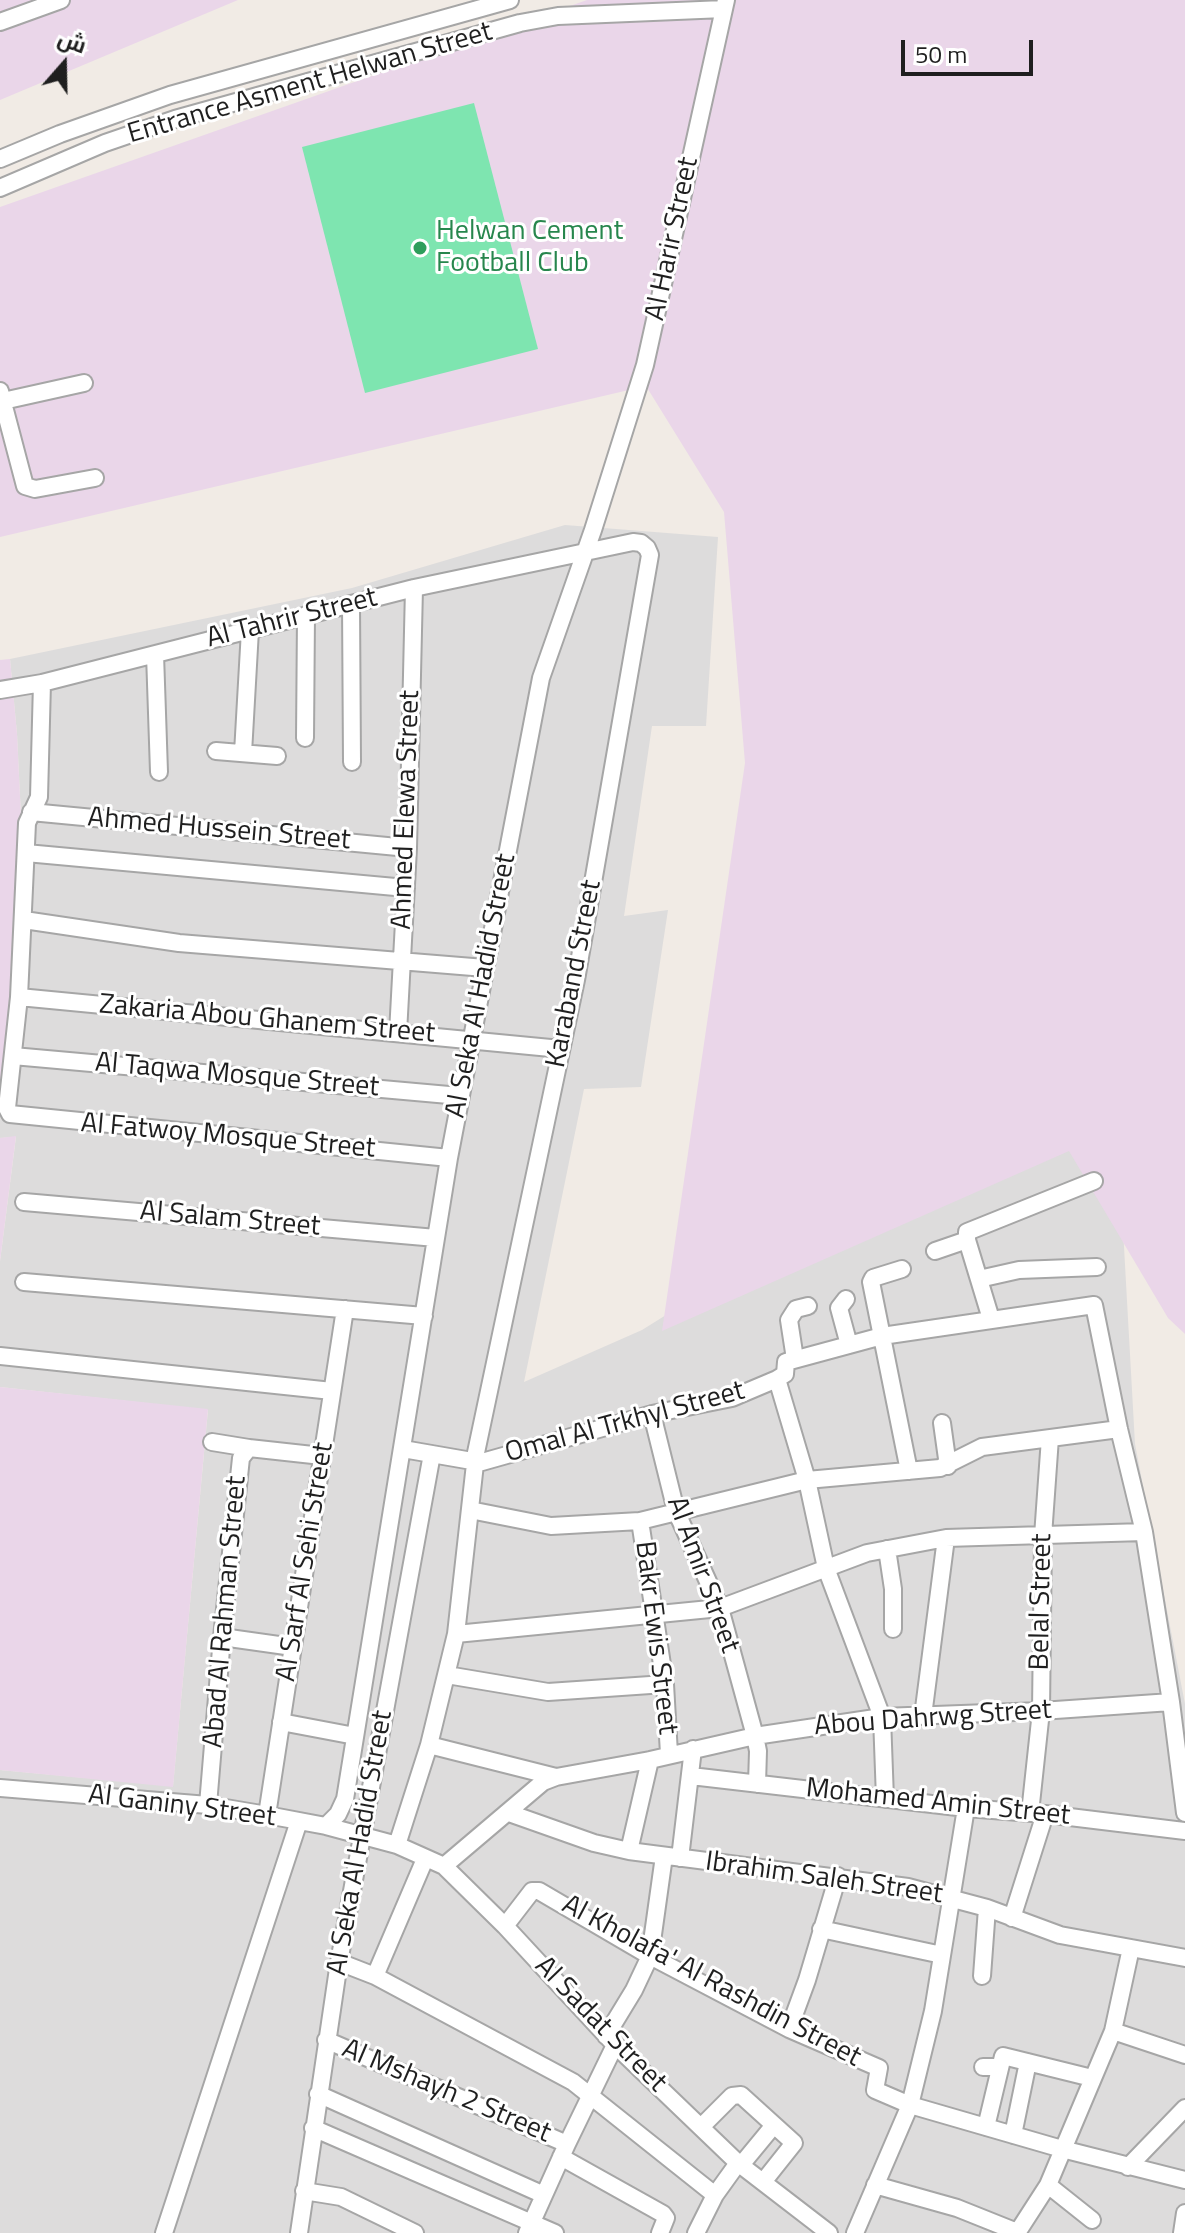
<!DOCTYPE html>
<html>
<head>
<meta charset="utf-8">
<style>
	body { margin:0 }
	#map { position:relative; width:1185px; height:2233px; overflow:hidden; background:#f1ebe5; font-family:"Titillium Web",Cairo,sans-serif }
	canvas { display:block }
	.north { position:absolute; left:24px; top:24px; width:80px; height:80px; -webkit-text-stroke:6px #fff; paint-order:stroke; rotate:20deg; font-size:22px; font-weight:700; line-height:32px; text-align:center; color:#1f1f1f }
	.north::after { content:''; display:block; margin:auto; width:28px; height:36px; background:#1f1f1f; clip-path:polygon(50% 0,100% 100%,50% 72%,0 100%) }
	.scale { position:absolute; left:901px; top:40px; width:132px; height:36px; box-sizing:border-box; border:4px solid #1f1f1f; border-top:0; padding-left:10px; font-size:24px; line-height:28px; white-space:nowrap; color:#1f1f1f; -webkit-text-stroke:6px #fff; paint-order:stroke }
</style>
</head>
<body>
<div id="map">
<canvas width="1185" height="2233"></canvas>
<div class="north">ش</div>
<div class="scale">50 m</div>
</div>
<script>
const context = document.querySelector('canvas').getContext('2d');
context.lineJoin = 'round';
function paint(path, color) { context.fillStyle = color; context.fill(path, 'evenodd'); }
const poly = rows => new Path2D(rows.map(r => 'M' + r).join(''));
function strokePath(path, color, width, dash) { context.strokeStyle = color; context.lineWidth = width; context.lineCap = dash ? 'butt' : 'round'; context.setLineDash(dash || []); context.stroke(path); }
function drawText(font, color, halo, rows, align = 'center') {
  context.font = font + ' "Titillium Web",sans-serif'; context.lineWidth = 6; context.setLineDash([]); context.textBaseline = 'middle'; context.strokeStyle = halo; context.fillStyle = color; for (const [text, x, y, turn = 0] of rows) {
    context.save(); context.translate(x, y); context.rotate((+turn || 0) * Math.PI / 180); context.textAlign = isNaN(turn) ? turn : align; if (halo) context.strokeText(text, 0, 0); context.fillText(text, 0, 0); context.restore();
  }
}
paint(poly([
	[565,525,718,537,706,726,652,726,624,916,668,910,641,1087,584,1089,524,1382,642,1330,666,1315,1071,1143,1123,1229,1135,1444,1185,1704,1185,2233,0,2233,0,1770,173,1786,208,1410,0,1387,0,1261,16,1137,0,1138,0,1115,26,921,17,734,10,659,352,588]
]), '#dddcdc');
paint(poly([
	[0,0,238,0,0,100],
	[587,0,1185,0,1185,1334,1168,1318,1069,1151,662,1331,745,763,724,512,646,386,0,537,0,207],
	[10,659,17,734,26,921,0,1115,0,660],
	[16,1136,0,1261,0,1138],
	[0,1387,208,1409,173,1787,0,1770]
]), '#ead6e9');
paint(poly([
	[474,103,538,349,365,393,302,147]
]), '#7ee5b0');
const minor = poly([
	[0,22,61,0],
	[0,159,60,134,170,95,510,0],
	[0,188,105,143,175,119,520,23,558,16,724,9],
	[0,391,25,486,35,489,95,478],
	[3,401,84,383],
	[351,604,352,762],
	[155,654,159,772],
	[42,683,39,797,27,823,19,997,7,1108,10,1114,449,1158],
	[0,690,42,683,414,588,633,542,641,543,647,548,650,555,576,980,474,1462],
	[305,738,306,615],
	[216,751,277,756],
	[243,753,250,630],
	[31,812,408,848],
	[26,853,406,888],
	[24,920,179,943,485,968],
	[19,997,561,1049],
	[398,1033,408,848,414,588],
	[13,1056,460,1096],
	[24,1202,436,1238],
	[935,1251,967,1240],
	[902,1269,873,1278,871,1282,909,1471],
	[979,1279,1019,1270,1097,1267],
	[24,1282,424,1316],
	[846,1299,839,1308,849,1345],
	[991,1319,967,1240,967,1232,1094,1181],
	[0,1356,332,1391],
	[795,1359,789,1320,796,1309,808,1306],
	[777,1379,807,1480,826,1568,882,1717,885,1799],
	[652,1414,676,1511,720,1608,755,1736,758,1751,757,1784],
	[942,1423,948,1466],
	[212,1442,249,1448],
	[475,1464,652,1414,732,1398,777,1379,785,1374,786,1362,882,1336,1094,1305,1119,1429,1144,1532,1171,1702,1185,1813],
	[470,1510,551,1526,640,1521,807,1480,940,1468,982,1447,1119,1429],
	[640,1521,665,1684,669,1754],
	[887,1549,893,1589,893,1629],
	[456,1634,720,1608,867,1553,946,1538,1144,1532],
	[222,1637,293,1647],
	[447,1675,548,1692,665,1684],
	[923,1716,946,1538],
	[281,1722,355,1736],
	[429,1745,556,1777],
	[691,1776,966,1808,1045,1814,1185,1831],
	[0,1788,208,1805,267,1815,326,1826,397,1845,444,1866,505,1926,615,2045,738,2163,829,2233],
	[208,1805,222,1637,241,1458,249,1448,322,1456],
	[509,1813,594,1843,629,1851,908,1887,987,1908,1060,1935,1185,1958],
	[1030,1813,1041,1711,1043,1536,1050,1438],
	[267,1815,345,1309],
	[326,1826,338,1814,345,1799,449,1158,541,678,593,530,645,365,726,0],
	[397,1845,429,1745,456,1634,475,1464,472,1461,403,1449],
	[629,1851,650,1760],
	[680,1858,693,1749],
	[444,1866,543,1782,556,1777,650,1760,755,1736,882,1717,1041,1711,1171,1702],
	[1012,1918,1045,1814],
	[505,1926,532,1891,539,1891,650,1956,789,2029,879,2068,875,2090,910,2105,1062,2149,1185,2180],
	[821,1929,942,1955],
	[339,1962,375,1976,573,2082,715,2195],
	[375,1976,425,1859],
	[982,1976,987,1908],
	[789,2029,807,1980,838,1876],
	[1113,2031,1185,2055],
	[606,2036,634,1990,650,1956,664,1856],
	[326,2040,567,2144],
	[983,2067,999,2067],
	[318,2094,544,2195],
	[701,2127,732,2096,741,2095,794,2143,763,2182],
	[986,2127,1003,2056,1092,2078],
	[313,2128,555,2233],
	[1013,2135,1028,2062],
	[561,2157,663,2214,666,2218,660,2233],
	[741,2165,774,2125],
	[1128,2167,1185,2108],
	[875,2185,957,2208,1017,2232],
	[1048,2185,1092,2220],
	[304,2191,341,2197,415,2233],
	[164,2233,299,1821],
	[299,2233,339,1962,432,1454],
	[527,2233,567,2144,615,2045],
	[696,2233,715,2195,738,2163],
	[855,2233,910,2105,933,2011,966,1808],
	[1017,2233,1048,2185,1113,2031,1131,1948],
	[1182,2233,1185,2213]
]);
strokePath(minor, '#a6a6a6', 20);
strokePath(minor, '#fff', 16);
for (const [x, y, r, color] of [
	[420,248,8,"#2e9e5b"]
]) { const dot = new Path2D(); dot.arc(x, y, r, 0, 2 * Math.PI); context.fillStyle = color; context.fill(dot); strokePath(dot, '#fff', 3); }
drawText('28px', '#1f1f1f', '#fff', [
	["Entrance Asment Helwan Street",310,84,-16],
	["Al Harir Street",673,239,-78],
	["Al Tahrir Street",292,619,-14],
	["Ahmed Elewa Street",407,810,-88],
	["Ahmed Hussein Street",219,830,5],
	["Karaband Street",575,974,-79],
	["Al Seka Al Hadid Street",482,986,-79],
	["Zakaria Abou Ghanem Street",267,1020,5],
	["Al Taqwa Mosque Street",237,1076,5],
	["Al Fatwoy Mosque Street",228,1137,5],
	["Al Salam Street",230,1220,5],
	["Omal Al Trkhyl Street",625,1423,-15],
	["Al Sarf Al Sehi Street",306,1562,-81],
	["Al Amir Street",702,1575,70],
	["Belal Street",1042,1602,-89],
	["Abad Al Rahman Street",226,1612,-85],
	["Bakr Ewis Street",655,1638,83],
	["Abou Dahrwg Street",933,1719,-4],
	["Mohamed Amin Street",938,1803,6],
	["Al Ganiny Street",182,1807,7],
	["Al Seka Al Hadid Street",361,1843,-80],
	["Ibrahim Saleh Street",824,1879,8],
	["Al Kholafa' Al Rashdin Street",711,1982,28],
	["Al Sadat Street",600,2025,46],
	["Al Mshayh 2 Street",446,2092,23]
]);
drawText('28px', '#27864d', '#fff', [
	["Helwan Cement",436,232],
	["Football Club",436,264]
], 'left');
</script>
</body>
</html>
